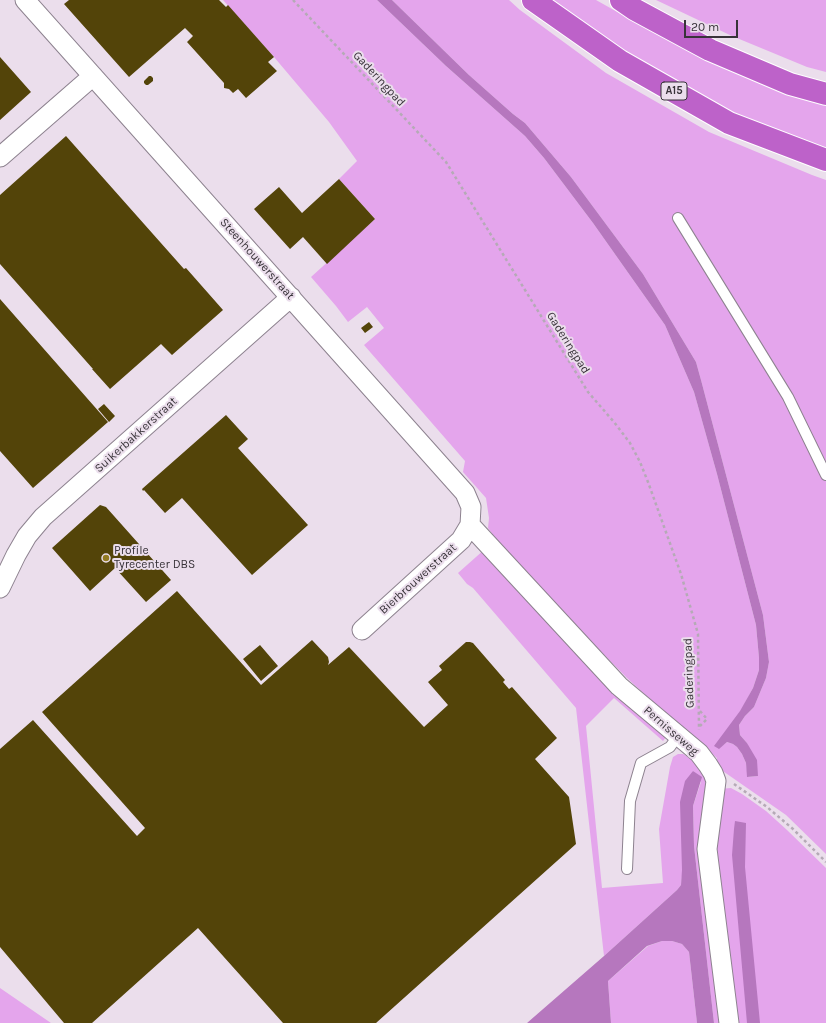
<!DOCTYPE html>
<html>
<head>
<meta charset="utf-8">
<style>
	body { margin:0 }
	#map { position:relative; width:826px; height:1023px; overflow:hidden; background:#ebdeec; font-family:Karla,sans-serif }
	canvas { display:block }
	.scale { position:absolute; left:684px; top:20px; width:54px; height:18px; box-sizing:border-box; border:2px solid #383339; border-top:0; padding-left:5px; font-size:12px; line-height:14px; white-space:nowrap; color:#383339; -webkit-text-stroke:3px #ebdeec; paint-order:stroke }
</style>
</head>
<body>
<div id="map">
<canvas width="826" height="1023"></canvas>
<div class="scale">20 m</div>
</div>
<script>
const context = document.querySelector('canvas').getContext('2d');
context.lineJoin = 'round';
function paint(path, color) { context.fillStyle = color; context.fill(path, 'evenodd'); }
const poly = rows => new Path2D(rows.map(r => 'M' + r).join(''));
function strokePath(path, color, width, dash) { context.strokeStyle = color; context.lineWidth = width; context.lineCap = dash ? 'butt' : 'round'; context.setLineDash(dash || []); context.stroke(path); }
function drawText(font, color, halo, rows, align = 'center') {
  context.font = font + ' Karla,sans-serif'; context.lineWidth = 4; context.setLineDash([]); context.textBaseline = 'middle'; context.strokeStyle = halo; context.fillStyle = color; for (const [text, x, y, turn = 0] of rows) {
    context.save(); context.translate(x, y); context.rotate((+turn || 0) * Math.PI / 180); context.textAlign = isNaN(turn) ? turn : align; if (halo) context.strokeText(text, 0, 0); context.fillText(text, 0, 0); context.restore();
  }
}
paint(poly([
	[223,0,377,0,446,66,525,136,544,158,593,223,665,325,694,392,717,474,756,625,759,658,759,670,753,688,722,746,727,742,733,744,737,747,742,754,746,763,748,777,758,776,747,743,740,735,739,725,745,716,754,707,766,678,769,662,763,615,701,380,696,362,643,274,571,177,525,123,513,114,469,75,392,0,509,0,520,10,606,73,709,132,812,175,826,180,826,854,786,815,717,767,717,758,654,703,627,678,558,608,525,572,496,539,488,528,489,518,486,498,463,472,465,461,364,345,384,328,367,307,348,322,336,306,311,277,375,219,339,179,357,161,329,122,274,57],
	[547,0,596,0,653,32,726,68,787,93,826,105,826,153,694,98],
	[656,0,826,0,826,72,807,67,732,36],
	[485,549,667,736,663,741,614,698,586,726,602,888,663,883,659,829,670,767,673,757,678,754,683,754,700,764,707,774,724,1023,714,1023,694,846,693,806,701,782,693,771,681,885,677,890,604,956,576,708,473,588,467,584,458,573],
	[731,788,742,794,766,811,787,830,826,868,826,1023,733,1023,715,877,719,789],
	[662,941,672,941,682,944,689,952,697,1023,611,1023,608,981,648,946],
	[0,988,51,1023,0,1023]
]), '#e4a5ec');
paint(poly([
	[377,0,392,0,469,75,513,114,525,123,571,177,643,274,696,362,701,380,763,615,769,662,766,678,754,707,745,716,739,725,740,735,747,743,757,760,758,776,747,777,746,763,742,754,737,747,733,744,727,742,719,749,714,746,740,711,753,688,759,670,759,658,756,625,717,474,694,392,665,325,593,223,544,158,525,136,446,66],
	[693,771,702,777,693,806,694,846,714,1023,697,1023,689,952,682,944,672,941,662,941,647,946,608,981,611,1023,527,1023,604,956,677,890,681,885,682,870,680,802,685,781],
	[735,821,746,823,745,867,760,1023,747,1023,732,855,734,829]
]), '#b677be');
paint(poly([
	[69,0,219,0,226,7,228,5,274,57,268,62,277,71,246,98,238,89,233,93,229,89,224,88,224,83,187,42,193,36,185,28,129,77,64,4],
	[0,57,31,92,0,120],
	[149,76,151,76,153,78,153,81,148,85,146,85,144,83,144,81],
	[66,136,184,269,186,268,223,310,172,355,161,344,110,389,92,369,93,369,0,264,0,195],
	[339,179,375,219,327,264,303,237,290,249,254,209,279,187,302,213],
	[0,299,108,422,33,488,0,451],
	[369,322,373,327,365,333,361,328],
	[104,404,115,416,109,422,98,409],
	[226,415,248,439,238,448,308,525,252,575,182,498,165,513,144,490,143,491,142,489],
	[100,505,106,507,171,580,146,602,115,568,90,591,52,548],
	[177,591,261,685,312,640,328,657,329,662,328,665,349,647,424,727,448,705,428,682,442,670,439,666,466,642,470,642,473,643,505,680,503,682,509,689,512,687,557,738,535,759,569,797,576,844,376,1023,283,1023,198,928,92,1023,64,1023,0,947,0,749,33,720,137,836,145,828,42,712],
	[260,645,278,666,261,681,243,659]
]), '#534409');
const service = poly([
	[678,218,788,397,826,475],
	[627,869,630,801,641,763,670,747,678,736]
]);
const minor = poly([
	[25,0,465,493,471,507,470,525,461,540,362,630],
	[0,157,93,76],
	[470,525,619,686,699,753,708,765,713,773,716,781,707,849,729,1023],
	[0,588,16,555,27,536,43,517,291,297]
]);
const motorway = poly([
	[533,0,620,61,729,123,826,160],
	[621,0,634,9,710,50,790,84,826,94]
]);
strokePath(service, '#8d828f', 12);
strokePath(minor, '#8d828f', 21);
strokePath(motorway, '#fff', 24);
strokePath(poly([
	[293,0,446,162,588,392,614,422,630,443,640,462,648,482,681,574,698,634,699,730],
	[700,711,707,719,700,726],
	[734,784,767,807,793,829,826,862]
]), '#b5aab6', 2.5, [3, 3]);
strokePath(service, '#fff', 10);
strokePath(minor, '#fff', 19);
strokePath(motorway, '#bd62c9', 22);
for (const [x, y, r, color] of [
	[106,558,4,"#937b22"]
]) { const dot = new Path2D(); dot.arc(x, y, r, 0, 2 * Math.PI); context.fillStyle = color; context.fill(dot); strokePath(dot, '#ebdeec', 1.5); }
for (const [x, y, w] of [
	[674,91,26]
]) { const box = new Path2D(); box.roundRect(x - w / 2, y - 9, w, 18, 3); context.fillStyle = '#ebdeec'; context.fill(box); strokePath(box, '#383339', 1); }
drawText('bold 11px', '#383339', null, [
	["A15",674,91]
]);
drawText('12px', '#383339', '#ebdeec', [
	["Gaderingpad",379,79,47],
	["Steenhouwerstraat",257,259,48],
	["Gaderingpad",568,343,58],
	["Suikerbakkerstraat",136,435,-42],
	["Bierbrouwerstraat",418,579,-42],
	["Gaderingpad",689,673,-92],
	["Pernisseweg",671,731,41]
]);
drawText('12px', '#383339', '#ebdeec', [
	["Profile",114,551],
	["Tyrecenter DBS",114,565]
], 'left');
</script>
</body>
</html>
